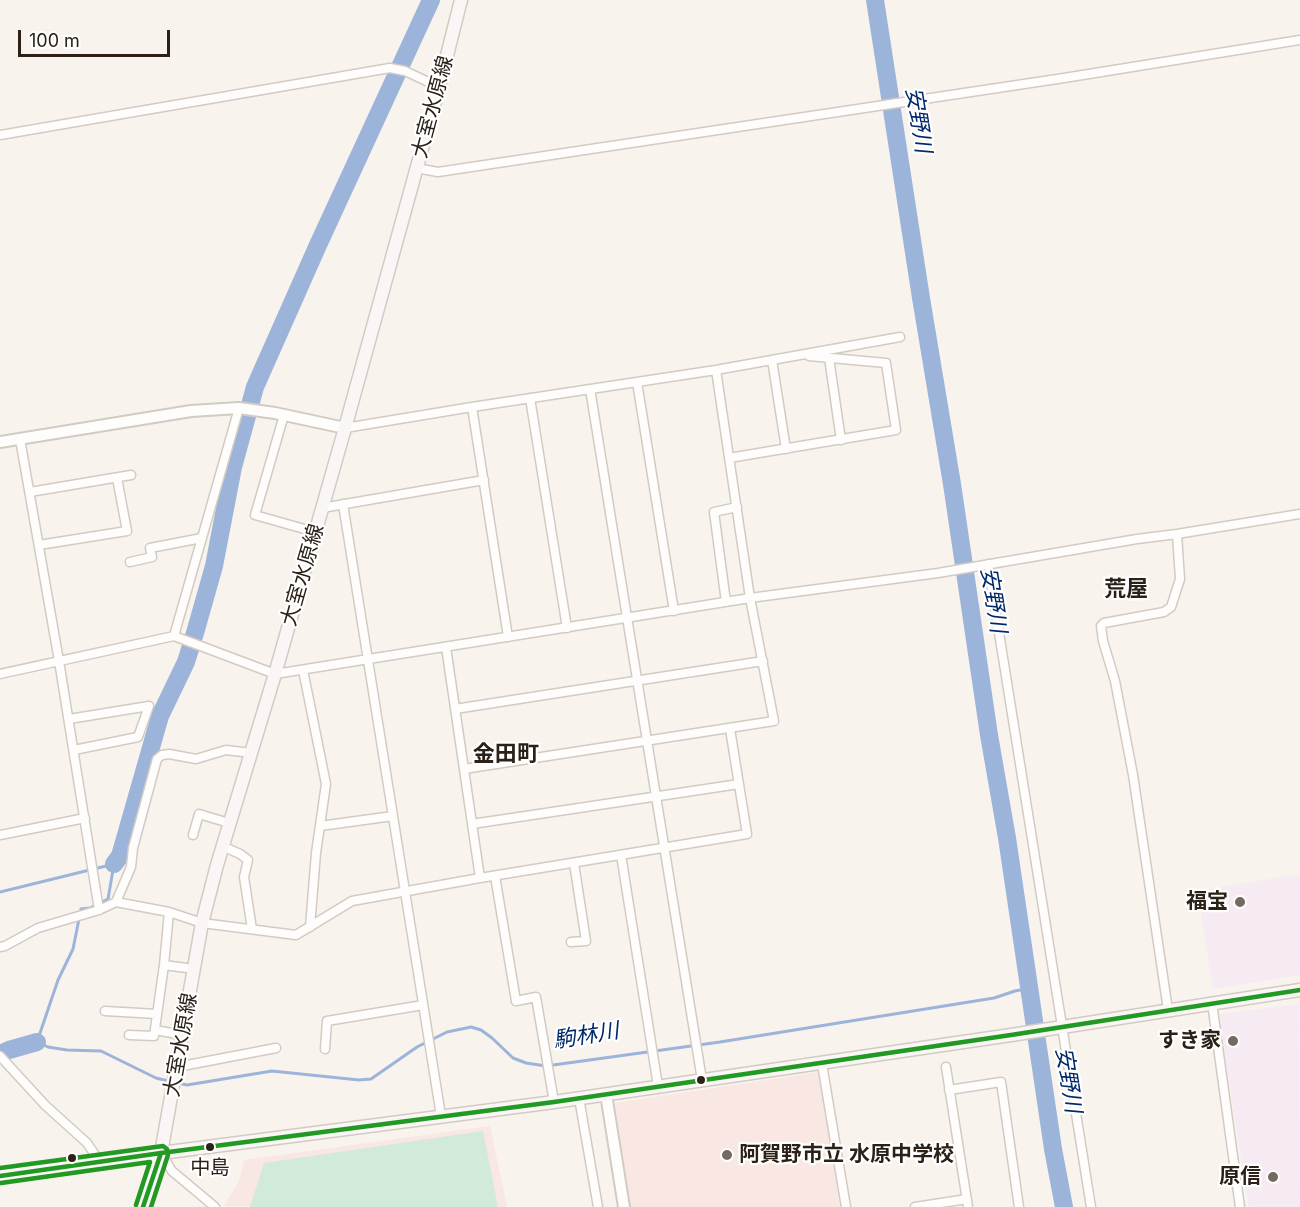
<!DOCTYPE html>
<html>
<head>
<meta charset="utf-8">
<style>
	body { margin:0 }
	#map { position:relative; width:1300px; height:1207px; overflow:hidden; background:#f9f3ed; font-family:Inter,sans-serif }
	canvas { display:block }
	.scale { position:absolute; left:18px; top:30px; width:152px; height:27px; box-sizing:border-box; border:3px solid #2b2117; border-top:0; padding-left:8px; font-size:18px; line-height:21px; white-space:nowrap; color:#2b2117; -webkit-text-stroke:4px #fff; paint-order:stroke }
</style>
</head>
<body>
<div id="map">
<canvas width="1300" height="1207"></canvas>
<div class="scale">100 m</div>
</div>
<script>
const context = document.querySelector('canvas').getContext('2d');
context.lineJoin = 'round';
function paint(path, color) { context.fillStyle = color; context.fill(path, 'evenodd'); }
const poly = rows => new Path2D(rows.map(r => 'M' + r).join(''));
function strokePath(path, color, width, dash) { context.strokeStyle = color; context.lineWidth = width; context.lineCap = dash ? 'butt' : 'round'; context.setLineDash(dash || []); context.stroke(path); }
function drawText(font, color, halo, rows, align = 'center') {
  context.font = font + ' Inter,"Noto Sans JP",sans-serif'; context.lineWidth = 4.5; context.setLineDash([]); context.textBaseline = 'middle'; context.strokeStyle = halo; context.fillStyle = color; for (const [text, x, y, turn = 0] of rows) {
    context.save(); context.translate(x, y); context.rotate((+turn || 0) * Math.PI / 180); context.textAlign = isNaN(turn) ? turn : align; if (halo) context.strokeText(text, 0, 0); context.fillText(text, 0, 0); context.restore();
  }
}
paint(poly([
	[1300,874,1300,975,1213,989,1197,891],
	[1299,1004,1300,1207,1249,1207,1218,1014]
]), '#f6ebf3');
paint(poly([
	[819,1072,840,1207,630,1207,615,1103],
	[490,1126,507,1207,224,1206,239,1181,244,1160]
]), '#f8e7e2');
paint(poly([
	[483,1131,498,1207,250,1207,264,1163]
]), '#d2ead9');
strokePath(poly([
	[0,892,114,864,108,899,90,908,81,909,73,949,58,980,37,1042,48,1047,67,1050,101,1051,156,1078,172,1082],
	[178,1083,187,1085,272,1071,359,1080,371,1079,417,1047,447,1032,471,1027,481,1030,492,1038,513,1058,526,1063,546,1066,720,1042,994,998,1015,991,1030,988]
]), '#9db4da', 3);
strokePath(poly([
	[875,0,921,298,952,484,989,735,1007,838,1053,1149,1064,1207],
	[114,864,120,856,160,716,186,662,195,633,214,566,233,467,255,387,318,245,431,0],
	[0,1054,9,1050,37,1042]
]), '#9db4da', 18);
const minor = poly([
	[0,135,390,68,405,71,439,87],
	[416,168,438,172,1064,78,1300,40],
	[829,358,841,440],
	[772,360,786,449],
	[637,382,674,611],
	[590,389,702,1080],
	[530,398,567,628],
	[472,407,508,637],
	[284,415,255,515,315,532],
	[345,428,472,407,716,370,900,337],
	[20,439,59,661,99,910],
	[729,458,896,430,886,363,809,356],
	[30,492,131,475],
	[343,504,441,1116],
	[322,508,484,480],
	[39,545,127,531,117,478],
	[130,562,152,557,150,548,202,538],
	[988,564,1091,1207],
	[726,602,714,512,737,507],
	[174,636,239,408],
	[446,647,480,878],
	[303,670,326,784,316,853,310,927],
	[0,674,174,636,275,674,750,598,938,573,1137,539,1177,534,1300,514],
	[455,709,763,661],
	[69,719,149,706,138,737,74,750],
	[464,769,774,721,750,598,716,370],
	[472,824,739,784],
	[320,826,393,816],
	[0,835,85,818],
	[193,835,199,814,229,823],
	[222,846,240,854,248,860,244,877,252,929],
	[621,855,658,1086],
	[495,876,516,1001,536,997,554,1102],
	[116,902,131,867,133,848,157,759,162,755,169,754,196,759,226,750,251,753],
	[571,942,586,941,574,863],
	[0,947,5,946,38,928,99,910,116,902,169,912,202,923,296,935,352,901,480,878,747,834,730,729],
	[164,965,194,969],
	[1212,1003,1240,1207],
	[1168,1010,1133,775,1115,681,1103,641,1101,626,1104,623,1164,612,1171,607,1180,579,1177,534],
	[105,1011,157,1014],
	[155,1030,183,1035],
	[129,1035,154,1036,164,965,169,912],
	[325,1049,327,1021,423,1005],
	[0,1056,45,1105,87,1143,100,1162],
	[822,1064,846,1207],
	[177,1067,276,1048],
	[946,1067,968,1207],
	[949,1090,1001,1082,1019,1207],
	[579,1098,598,1207],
	[161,1153,172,1171,215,1207],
	[915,1207,967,1199]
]);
const tertiary = poly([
	[0,442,191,411,239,408,275,413,345,428],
	[606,1094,624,1207]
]);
const secondary = poly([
	[0,1176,161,1153,554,1102,1011,1035,1300,990],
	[143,1207,161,1153,202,923,217,865,275,674,345,428,439,87,461,0]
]);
strokePath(minor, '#d2cbc3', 11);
strokePath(tertiary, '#d2cbc3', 14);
strokePath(secondary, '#d2cbc3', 15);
strokePath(minor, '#fefdfc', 8);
strokePath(tertiary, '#fefdfc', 10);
strokePath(secondary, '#faf6f6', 12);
strokePath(poly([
	[0,1176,161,1153,554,1102,1011,1035,1300,990],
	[143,1207,161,1153]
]), '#292', 4.5);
strokePath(poly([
	[1,1183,150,1162,136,1205]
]), '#292', 4.5);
strokePath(poly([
	[0,1168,163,1146,167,1149,168,1155,151,1207]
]), '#292', 4.5);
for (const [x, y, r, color] of [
	[1240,902,6,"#736a62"],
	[1233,1041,6,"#736a62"],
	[701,1080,5,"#2b2117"],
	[210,1147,5,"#2b2117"],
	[727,1155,6,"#736a62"],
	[72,1158,5,"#2b2117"],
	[1273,1177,6,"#736a62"]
]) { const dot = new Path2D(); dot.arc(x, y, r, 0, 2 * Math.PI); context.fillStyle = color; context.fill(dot); strokePath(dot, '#fff', 2); }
drawText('20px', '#2b2117', '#fff', [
	["中島",210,1168]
]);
drawText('21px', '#2b2117', '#fff', [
	["大室水原線",433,107,-75],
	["大室水原線",303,575,-74],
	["大室水原線",181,1045,-80]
]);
drawText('bold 21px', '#2b2117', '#fff', [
	["福宝",1228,902],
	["すき家",1221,1041],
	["阿賀野市立 水原中学校",739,1155,"left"],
	["原信",1261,1177]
], 'right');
drawText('italic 22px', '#01286a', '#fff', [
	["安野川",918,120,81],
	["安野川",993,600,81],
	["駒林川",586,1036,-9],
	["安野川",1068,1080,81]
]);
drawText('bold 22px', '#2b2117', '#fff', [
	["荒屋",1126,589],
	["金田町",506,754]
]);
</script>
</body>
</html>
